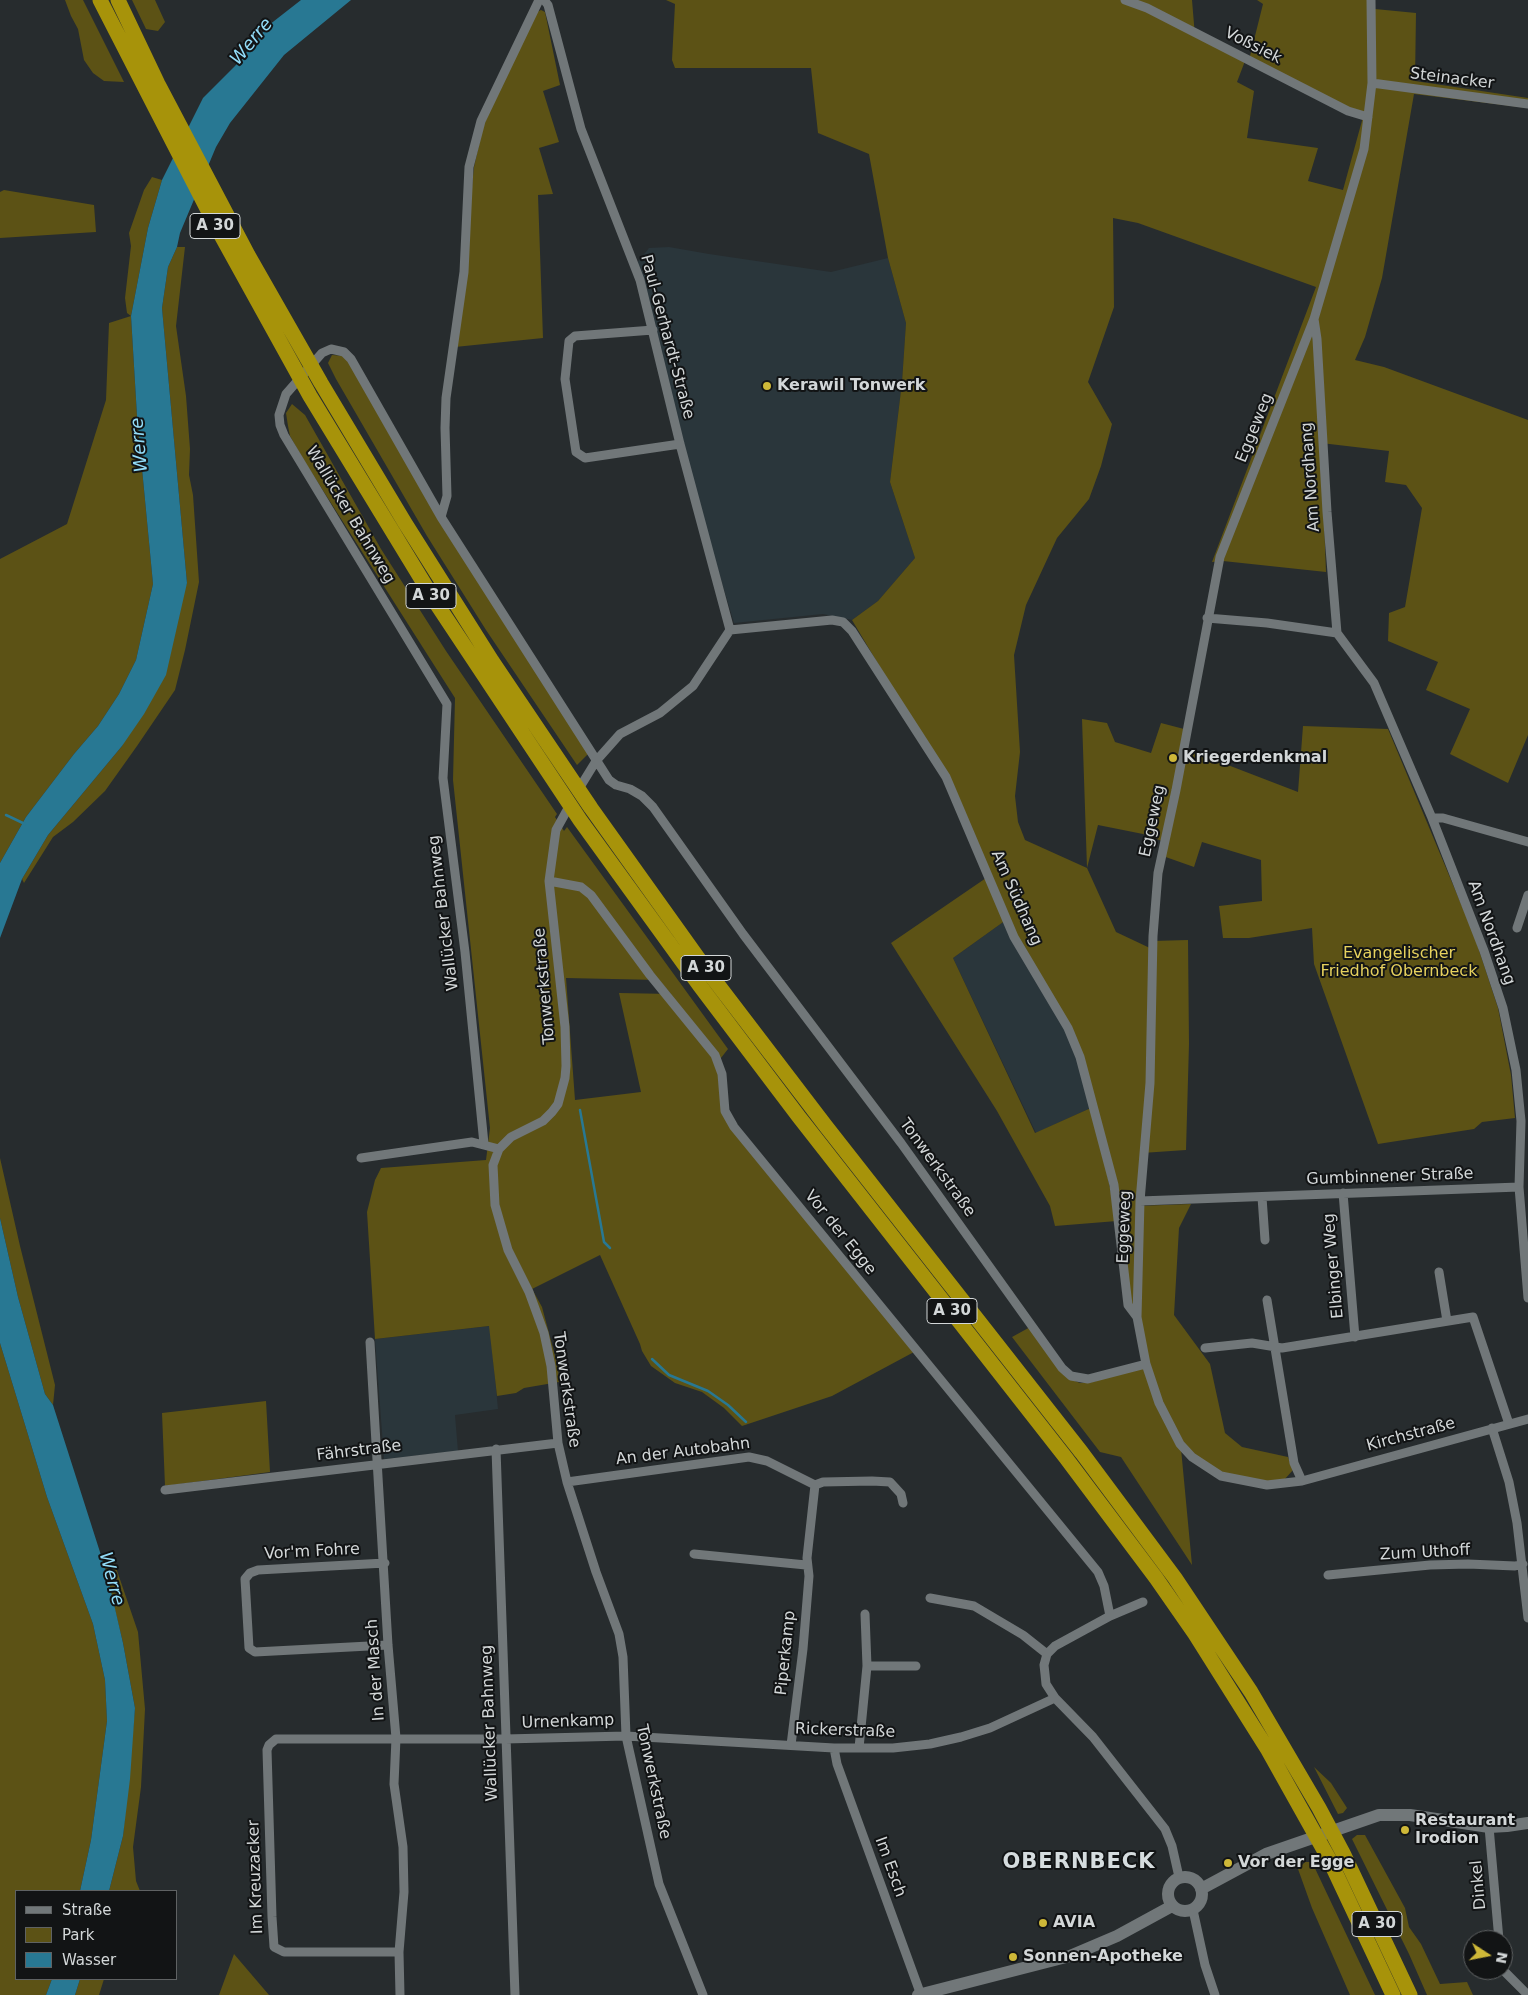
<!DOCTYPE html>
<html>
<head>
<meta charset="utf-8">
<style>
	body { margin:0 }
	#map { position:relative; width:1528px; height:1995px; overflow:hidden; background:#272c2e; font-family:"DejaVu Sans",sans-serif }
	canvas { display:block }
	.legend { position:absolute; left:15px; top:1890px; width:162px; height:90px; box-sizing:border-box; background:#121415; border:1px solid #5f6263; margin:0; padding:6px 9px; list-style:none; font-size:15px; color:#d3d7d8 }
	.legend li { display:flex; align-items:center; gap:10px; height:25px }
	.legend b { width:25px; border:1px solid #5f6263 }
	.north { position:absolute; left:1463px; top:1930px; width:50px; height:50px; box-sizing:border-box; background:#121415; border:1px solid #5f6263; border-radius:50%; rotate:101deg; font-size:14px; font-weight:700; line-height:20px; text-align:center; color:#d3d7d8 }
	.north::after { content:''; display:block; margin:auto; width:18px; height:22px; background:#ceb838; clip-path:polygon(50% 0,100% 100%,50% 72%,0 100%) }
</style>
</head>
<body>
<div id="map">
<canvas width="1528" height="1995"></canvas>
<ul class="legend">
<li><b style="height:6px;background:#717779"></b>Straße</li>
<li><b style="height:14px;background:#5c5215"></b>Park</li>
<li><b style="height:14px;background:#287893"></b>Wasser</li>
</ul>
<div class="north">N</div>
</div>
<script>
const context = document.querySelector('canvas').getContext('2d');
context.lineJoin = 'round';
function paint(path, color) { context.fillStyle = color; context.fill(path, 'evenodd'); }
const poly = rows => new Path2D(rows.map(r => 'M' + r).join(''));
function strokePath(path, color, width, dash) { context.strokeStyle = color; context.lineWidth = width; context.lineCap = dash ? 'butt' : 'round'; context.setLineDash(dash || []); context.stroke(path); }
function drawText(font, color, halo, rows, align = 'center') {
  context.font = font + ' "DejaVu Sans",sans-serif'; context.lineWidth = 4; context.setLineDash([]); context.textBaseline = 'middle'; context.strokeStyle = halo; context.fillStyle = color; for (const [text, x, y, turn = 0] of rows) {
    context.save(); context.translate(x, y); context.rotate((+turn || 0) * Math.PI / 180); context.textAlign = isNaN(turn) ? turn : align; if (halo) context.strokeText(text, 0, 0); context.fillText(text, 0, 0); context.restore();
  }
}
paint(poly([
	[669,247,709,254,831,272,888,258,906,323,902,382,890,482,915,558,878,601,852,620,823,614,734,623,681,446,636,264,649,248],
	[1006,920,1067,1028,1093,1107,1036,1133,953,958],
	[490,1326,498,1409,455,1415,458,1451,384,1459,375,1339]
]), '#2a363b');
paint(poly([
	[65,0,83,0,124,82,104,81,93,73,84,60,78,29,71,16],
	[132,0,155,0,165,22,158,31,146,29],
	[666,0,1192,0,1195,36,1245,61,1237,82,1254,91,1247,138,1318,148,1308,181,1343,190,1363,117,1248,64,1263,4,1257,0,1375,0,1375,9,1416,13,1415,81,1528,98,1528,108,1414,94,1382,278,1365,337,1355,360,1384,367,1528,420,1528,735,1508,783,1450,754,1470,709,1426,690,1438,662,1388,641,1389,613,1405,607,1422,508,1406,485,1385,482,1389,451,1321,443,1326,572,1223,561,1212,562,1316,287,1138,223,1113,218,1114,307,1088,382,1112,424,1101,466,1089,499,1057,538,1026,605,1014,655,1020,752,1015,796,1018,822,1025,840,1087,868,1082,719,1107,723,1115,742,1151,753,1161,723,1184,729,1181,747,1298,792,1303,726,1388,729,1474,935,1498,1008,1511,1075,1515,1118,1482,1122,1474,1129,1378,1144,1314,964,1312,928,1249,938,1223,938,1219,906,1262,901,1261,860,1202,842,1194,867,1160,855,1162,841,1143,834,1098,825,1087,868,1116,932,1152,949,1152,941,1188,940,1189,1044,1186,1150,1142,1153,1138,1206,1191,1204,1179,1228,1174,1315,1210,1364,1225,1433,1242,1447,1288,1457,1293,1470,1284,1480,1267,1482,1222,1474,1194,1455,1180,1438,1192,1565,1121,1457,1100,1452,1012,1337,1032,1326,1070,1379,1080,1383,1093,1382,1147,1362,1130,1306,1115,1185,1081,1056,1006,920,953,958,1035,1133,1093,1107,1117,1221,1055,1226,1050,1206,997,1111,891,943,989,876,958,798,852,620,878,601,915,558,890,482,902,382,906,323,888,258,869,154,818,133,811,68,675,68,672,60,675,4],
	[541,10,545,12,560,85,543,91,559,142,539,148,553,194,538,195,543,338,455,347,474,167,483,127,500,86,535,13],
	[152,177,162,180,148,228,131,316,137,416,153,584,136,660,119,694,98,726,74,754,26,817,0,863,0,559,67,524,106,400,109,323,131,316,127,313,125,298,131,246,129,233,144,190],
	[4,190,94,205,96,232,0,238,0,192],
	[177,247,185,247,176,326,186,396,190,449,189,475,193,495,199,582,185,650,175,690,137,746,105,791,73,822,53,837,24,883,22,879,48,835,122,746,187,583,162,308,168,267],
	[332,355,344,356,350,361,588,754,577,765,486,630,427,536,336,379,328,363],
	[292,404,305,415,381,549,446,651,557,814,555,817,564,831,567,827,728,1049,717,1063,722,1111,914,1352,832,1396,742,1426,724,1408,702,1392,675,1383,651,1366,642,1351,640,1344,600,1255,532,1289,542,1307,558,1367,559,1382,524,1388,516,1393,497,1396,489,1326,375,1339,367,1212,375,1180,381,1168,486,1160,490,1128,453,780,455,698,303,459,290,436,288,426,286,413],
	[566,978,659,980,671,994,619,993,641,1092,575,1100],
	[0,1158,20,1246,55,1385,53,1405,45,1394,18,1297,0,1218],
	[0,1343,47,1497,93,1624,105,1680,107,1721,91,1840,80,1891,16,1891,16,1979,52,1979,46,1995,0,1995],
	[266,1401,270,1472,165,1486,162,1413],
	[112,1556,138,1632,145,1709,141,1787,133,1847,136,1881,140,1891,109,1891,123,1836,135,1708,123,1643,103,1560],
	[1314,1767,1331,1783,1347,1808,1343,1813,1338,1814],
	[1357,1835,1365,1835,1405,1908,1409,1927,1421,1944,1440,1984,1467,1982,1473,1995,1427,1995,1409,1954,1352,1839],
	[1305,1862,1312,1862,1375,1995,1350,1995,1312,1908,1298,1869],
	[234,1954,269,1995,219,1995],
	[80,1979,104,1979,99,1995,75,1995]
]), '#5c5215');
paint(poly([
	[301,0,351,0,284,55,230,123,216,147,180,233,177,247,168,267,162,308,187,583,166,675,144,714,122,746,48,835,22,879,0,938,0,863,26,817,74,754,98,726,119,694,136,660,153,584,137,416,131,316,148,228,162,180,203,98,235,66,269,25],
	[0,1218,18,1297,45,1394,53,1405,107,1574,123,1643,135,1708,130,1779,123,1836,109,1891,80,1891,91,1840,107,1721,105,1680,93,1624,47,1497,0,1343],
	[52,1979,80,1979,75,1995,46,1995]
]), '#287893');
strokePath(poly([
	[6,815,25,824],
	[580,1110,604,1242,610,1248],
	[652,1359,669,1375,708,1391,728,1405,746,1422]
]), '#287893', 2.5);
strokePath(poly([
	[544,0,548,5,581,129,640,280,680,444,730,630],
	[1125,0,1147,8,1348,111,1368,117],
	[1371,0,1372,83,1364,149,1314,319,1220,557,1176,790,1158,873,1153,936,1150,1083,1140,1201,1137,1317,1146,1364,1159,1403,1180,1444,1192,1457,1221,1476,1267,1485,1302,1481,1528,1419],
	[1372,83,1528,104],
	[1314,319,1317,339,1327,512,1337,633,1374,683,1432,818,1484,951,1503,1008,1516,1070,1521,1121,1519,1187,1528,1298],
	[653,330,575,336,569,341,565,379,576,452,585,458,680,444],
	[441,517,447,496,445,428,446,398,464,272,469,167,481,121,539,0],
	[1207,618,1267,623,1337,633],
	[730,630,832,620,843,622,852,631,946,777,1014,937,1068,1028,1080,1057,1114,1185,1128,1305,1137,1317],
	[577,792,596,761,620,734,660,713,693,686,730,630],
	[571,803,556,830,549,881,565,1027,566,1066,565,1078,558,1104,552,1112,543,1121,511,1137,499,1149,493,1165,495,1205,508,1250,529,1292,544,1333,551,1366,558,1443,567,1482,596,1572,619,1634,623,1657,626,1736,659,1884,703,1995],
	[1432,818,1443,818,1528,842],
	[549,881,581,887,591,895,650,975,715,1055,722,1074,725,1111,734,1127,1098,1572,1104,1586,1110,1616],
	[1517,928,1528,895],
	[484,1144,465,952,443,778,447,704,284,435,280,425,279,415,286,394,322,353,331,349,344,352,351,359,441,517,609,780,616,785,630,789,642,796,653,807,743,934,901,1143,1062,1368,1071,1376,1088,1379,1146,1364],
	[361,1158,472,1142,499,1149],
	[1343,1193,1355,1337],
	[1262,1197,1265,1240],
	[1140,1201,1519,1187],
	[1439,1272,1447,1321],
	[1267,1300,1294,1463,1302,1481],
	[370,1342,388,1645,396,1738,394,1784,403,1847,404,1892,399,1952,400,1995],
	[1205,1348,1252,1343,1282,1348,1473,1317,1509,1424],
	[1492,1428,1509,1482,1517,1523,1528,1618],
	[496,1449,515,1995],
	[567,1482,749,1457,767,1461,815,1485],
	[815,1485,823,1482,872,1481,890,1482,901,1494,903,1503],
	[165,1490,558,1443],
	[694,1554,806,1565],
	[385,1563,258,1570,250,1573,245,1579,249,1648,255,1652,388,1645],
	[1328,1575,1430,1565,1468,1564,1515,1566,1523,1564],
	[930,1598,974,1606,1023,1635,1047,1654],
	[1143,1602,1110,1616,1055,1646,1047,1654,1044,1665,1045,1674,1046,1684,1055,1698,1093,1737,1165,1829,1172,1846,1179,1877],
	[867,1666,916,1666],
	[791,1745,803,1649,809,1576,807,1558,815,1485],
	[834,1748,837,1764,921,1995],
	[859,1748,867,1666,865,1614],
	[1489,1827,1499,1940],
	[1193,1910,1205,1965,1215,1995],
	[399,1952,284,1952,274,1947,272,1917,267,1750,269,1745,276,1739,505,1739,626,1736,834,1748,893,1748,930,1744,961,1737,990,1728,1055,1698],
	[1503,1970,1528,1995]
]), '#717779', 9);
strokePath(poly([
	'1168 1894a17 17 0 1 1 34 0a17 17 0 1 1-34 0Z',
	[1201,1889,1266,1854,1379,1815,1410,1815,1489,1827,1507,1826,1528,1823],
	[918,1995,1070,1956,1117,1936,1172,1906]
]), '#717779', 12);
strokePath(poly([
	[100,0,216,226,310,396,436,603,580,820,700,986,799,1117,1066,1458,1156,1578,1195,1634,1268,1750,1329,1859,1393,1995],
	[118,0,158,84,248,255,321,383,405,523,492,661,591,808,706,969,825,1125,1082,1453,1175,1578,1251,1692,1319,1808,1343,1853,1410,1995]
]), '#a7930a', 15);
for (const [x, y, r, color] of [
	[767,386,5,"#ceb838"],
	[1173,758,5,"#ceb838"],
	[1405,1830,5,"#ceb838"],
	[1228,1863,5,"#ceb838"],
	[1043,1923,5,"#ceb838"],
	[1013,1957,5,"#ceb838"]
]) { const dot = new Path2D(); dot.arc(x, y, r, 0, 2 * Math.PI); context.fillStyle = color; context.fill(dot); strokePath(dot, '#121415', 2); }
for (const [x, y, w] of [
	[215,226,50],
	[431,596,50],
	[706,968,50],
	[952,1311,50],
	[1377,1924,50]
]) { const box = new Path2D(); box.roundRect(x - w / 2, y - 12.5, w, 25, 4); context.fillStyle = '#121415'; context.fill(box); strokePath(box, '#d3d7d8', 1); }
drawText('bold 15px', '#d3d7d8', null, [
	["A 30",215,226],
	["A 30",431,596],
	["A 30",706,968],
	["A 30",952,1311],
	["A 30",1377,1924]
]);
drawText('16px', '#d3d7d8', '#121415', [
	["Voßsiek",1253,46,27],
	["Steinacker",1452,79,7],
	["Paul-Gerhardt-Straße",667,337,75],
	["Eggeweg",1255,428,-68],
	["Am Nordhang",1311,477,-94],
	["Wallücker Bahnweg",350,515,59],
	["Eggeweg",1153,821,-78],
	["Am Südhang",1016,898,66],
	["Wallücker Bahnweg",444,913,-97],
	["Am Nordhang",1491,933,70],
	["Tonwerkstraße",545,986,-95],
	["Tonwerkstraße",937,1168,54],
	["Gumbinnener Straße",1390,1177,-2],
	["Eggeweg",1125,1227,-88],
	["Vor der Egge",840,1233,51],
	["Elbinger Weg",1334,1266,-95],
	["Tonwerkstraße",566,1390,82],
	["Kirchstraße",1411,1435,-15],
	["Fährstraße",359,1451,-7],
	["An der Autobahn",683,1452,-7],
	["Vor'm Fohre",312,1552,-3],
	["Zum Uthoff",1425,1553,-3],
	["Piperkamp",786,1653,-84],
	["In der Masch",376,1670,-94],
	["Urnenkamp",568,1722,-2],
	["Wallücker Bahnweg",490,1723,-92],
	["Rickerstraße",845,1731,2],
	["Tonwerkstraße",653,1782,78],
	["Im Esch",890,1867,70],
	["Im Kreuzacker",256,1877,-92],
	["Dinkel",1479,1885,-95]
]);
drawText('bold 16px', '#d3d7d8', '#121415', [
	["Kerawil Tonwerk",777,386],
	["Kriegerdenkmal",1183,758],
	["Restaurant",1415,1821],
	["Irodion",1415,1839],
	["Vor der Egge",1238,1863],
	["AVIA",1053,1923],
	["Sonnen-Apotheke",1023,1957]
], 'left');
drawText('16px', '#e7d25e', '#121415', [
	["Evangelischer",1399,954],
	["Friedhof Obernbeck",1399,972]
]);
drawText('italic 18px', '#93ddf9', '#121415', [
	["Werre",252,42,-50],
	["Werre",140,445,-95],
	["Werre",111,1579,75]
]);
context.letterSpacing = '1px';
drawText('bold 21px', '#d5dcde', '#121415', [
	["OBERNBECK",1079,1863]
]);
context.letterSpacing = '0px';
</script>
</body>
</html>
